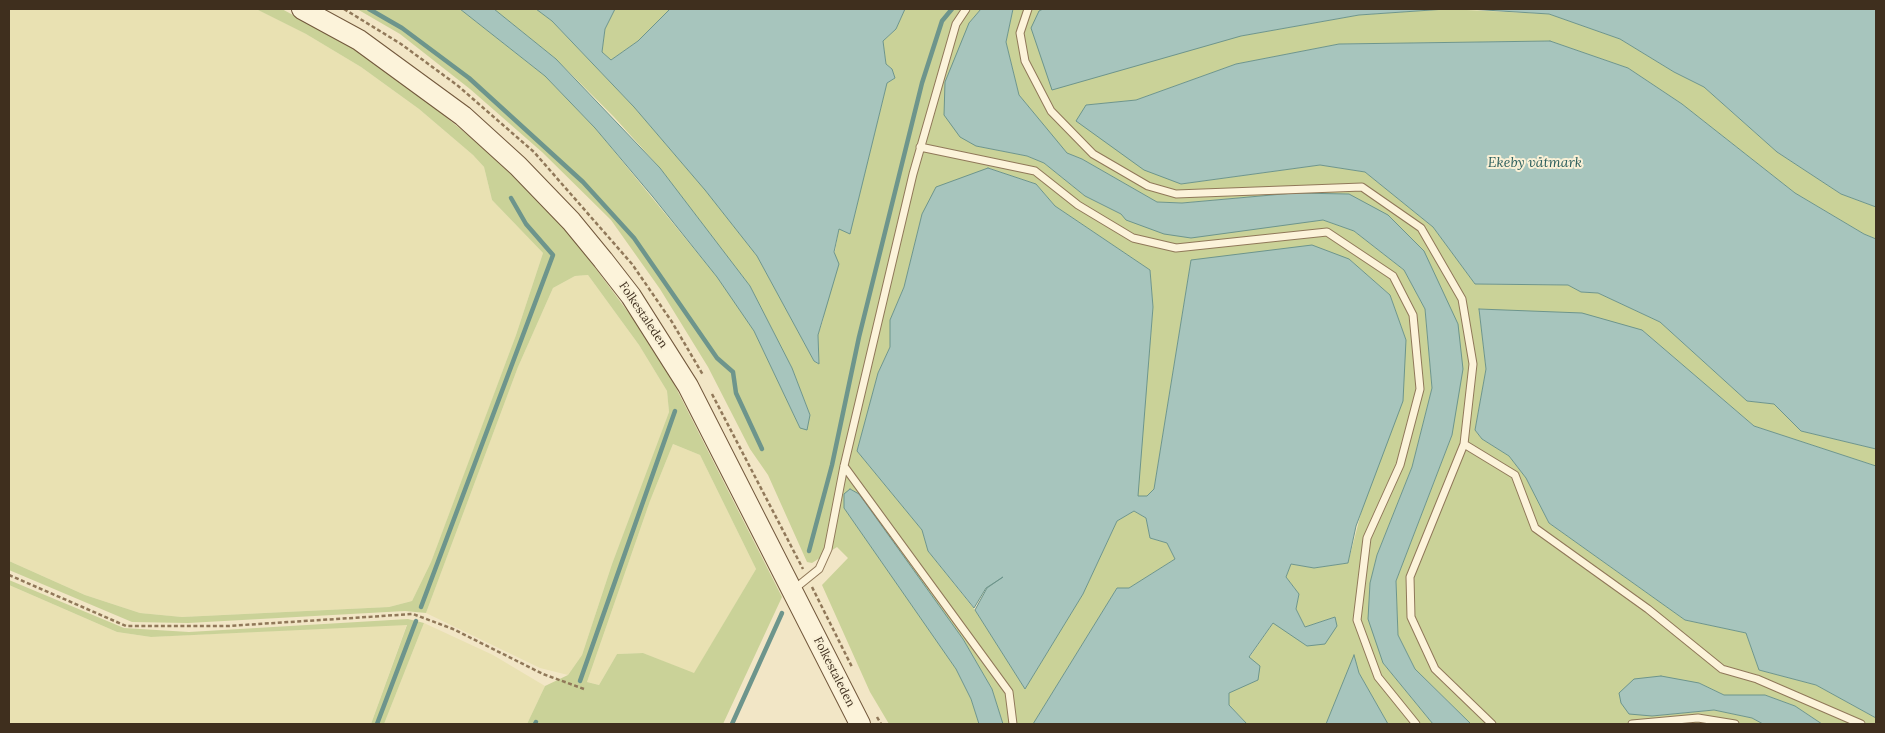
<!DOCTYPE html>
<html>
<head>
<meta charset="utf-8">
<style>
	body { margin:0 }
	#map { position:relative; width:1885px; height:733px; overflow:hidden; background:#f2e6c6; font-family:Lora,serif }
	canvas { display:block }
	.frame { position:absolute; inset:0; border:10px solid #3f2f1e; pointer-events:none }
</style>
</head>
<body>
<div id="map">
<canvas width="1885" height="733"></canvas>
<div class="frame"></div>
</div>
<script>
const context = document.querySelector('canvas').getContext('2d');
context.lineJoin = 'round';
function paint(path, color) { context.fillStyle = color; context.fill(path, 'evenodd'); }
const poly = rows => new Path2D(rows.map(r => 'M' + r).join(''));
function strokePath(path, color, width, dash) { context.strokeStyle = color; context.lineWidth = width; context.lineCap = dash ? 'butt' : 'round'; context.setLineDash(dash || []); context.stroke(path); }
function drawText(font, color, halo, rows, align = 'center') {
  context.font = font + ' Lora,serif'; context.lineWidth = 4; context.setLineDash([]); context.textBaseline = 'middle'; context.strokeStyle = halo; context.fillStyle = color; for (const [text, x, y, turn = 0] of rows) {
    context.save(); context.translate(x, y); context.rotate((+turn || 0) * Math.PI / 180); context.textAlign = isNaN(turn) ? turn : align; if (halo) context.strokeText(text, 0, 0); context.fillText(text, 0, 0); context.restore();
  }
}
paint(poly([
	[9,9,256,9,306,34,361,67,419,109,473,155,484,167,492,200,543,253,516,335,460,485,431,562,412,601,389,607,182,617,140,613,85,595,9,561],
	[588,275,639,345,667,391,669,412,612,564,582,655,568,675,540,668,426,613,518,367,553,288,575,276],
	[673,444,700,455,756,569,694,674,643,653,617,654,599,685,587,682,650,501],
	[9,585,117,632,151,637,407,624,371,724,9,724],
	[424,623,493,655,545,686,527,724,384,724]
]), '#e9e1b2');
paint(poly([
	[256,9,282,9,349,46,402,81,469,136,511,174,570,234,631,316,673,382,782,597,723,724,527,724,545,686,568,675,582,655,612,564,669,412,667,391,639,345,588,275,575,276,553,288,518,367,426,613,405,611,188,623,132,622,9,570,9,561,85,595,140,613,182,617,389,607,412,601,431,562,516,335,543,253,492,200,484,167,473,155,419,109,361,67,306,34],
	[673,444,700,455,756,569,694,673,643,653,617,654,599,685,587,682,650,501],
	[357,9,460,9,545,76,595,128,717,277,754,331,800,428,810,415,792,368,750,286,660,168,614,117,556,59,494,9,536,9,552,21,634,107,705,190,757,256,814,361,819,364,818,335,823,320,839,228,850,233,887,83,895,78,892,69,886,64,883,41,896,29,905,9,981,9,969,23,976,146,1027,156,1044,163,1085,196,1121,214,1300,222,1323,220,1354,231,1404,270,1425,309,1432,388,1412,467,1377,555,1370,583,1383,663,1433,724,1388,724,1359,673,1354,656,1326,724,1247,724,1229,705,1229,693,1249,658,1274,622,1307,646,1335,617,1305,627,1296,609,1299,594,1286,577,1291,564,1314,568,1348,563,1406,340,1390,295,1349,259,1191,260,1154,489,1147,496,1137,496,1153,307,1150,270,1055,206,1036,184,988,168,922,214,904,287,890,320,890,347,878,373,857,451,922,530,928,551,975,610,1025,689,1083,594,1117,521,1134,511,1146,518,1150,538,1167,543,1175,559,1129,588,1117,588,1033,724,1003,724,992,689,963,639,859,494,850,489,844,508,956,669,971,699,979,724,889,724,870,692,822,585,848,558,837,547,812,563,807,562,768,475,750,449,708,367,660,289,611,220,542,152,470,89,400,34],
	[615,9,670,9,638,41,611,60,602,52,605,29],
	[1013,9,1043,9,1039,11,1241,36,1359,15,1446,9,1549,14,1620,39,1674,72,1704,87,1777,152,1841,194,1876,207,1876,239,1864,234,1795,193,1682,104,1628,68,1550,41,1339,44,1236,64,1136,100,1086,105,1181,184,1320,165,1365,172,1433,227,1475,284,1568,285,1581,292,1598,293,1660,322,1747,401,1774,404,1801,431,1876,449,1876,466,1754,426,1642,330,1479,309,1486,369,1475,430,1482,439,1509,456,1526,478,1549,523,1685,620,1746,633,1759,670,1816,685,1876,718,1876,724,1822,724,1795,706,1765,695,1724,695,1699,683,1652,716,1714,710,1752,718,1763,724,1471,724,1415,669,1398,635,1396,581,1452,435,1458,324,1349,194,1294,193,1182,203,1157,202,1082,159,1066,153,1019,95,1006,42],
	[9,580,124,628,189,632,408,619,424,623,384,724,371,724,407,625,151,637,117,632,9,585]
]), '#cad298');
const water = poly([
	[460,9,494,9,556,59,660,168,750,286,792,368,810,415,807,430,800,428,754,331,717,277,653,197,595,128,545,76,460,9],
	[536,9,615,9,605,29,602,52,611,60,638,41,670,9,905,9,896,29,883,41,886,64,892,69,895,78,887,83,850,234,839,229,834,252,839,264,818,335,819,364,814,361,757,256,705,190,634,107,552,21,536,9],
	[981,9,1013,9,1006,42,1019,95,1067,153,1082,159,1157,202,1182,203,1294,193,1349,194,1388,215,1424,251,1458,324,1463,369,1452,435,1396,581,1398,635,1415,669,1471,724,1433,724,1383,663,1368,619,1370,583,1377,555,1412,467,1432,388,1425,309,1404,270,1354,231,1323,220,1191,238,1164,234,1126,220,1121,214,1085,196,1044,163,1027,156,976,146,960,137,944,115,945,82,969,23,981,9],
	[1043,9,1446,9,1359,15,1241,36,1052,90,1031,28,1039,11,1043,9],
	[1469,9,1876,9,1876,207,1841,194,1777,152,1704,87,1674,72,1620,39,1549,14,1469,9],
	[1550,41,1628,68,1682,104,1795,193,1864,234,1876,239,1876,449,1801,431,1774,404,1747,401,1660,322,1598,293,1581,292,1568,285,1475,284,1433,227,1365,172,1320,165,1181,184,1144,170,1076,121,1086,105,1136,100,1236,64,1339,44,1550,41],
	[988,168,1036,184,1055,206,1150,270,1153,307,1138,496,1147,496,1154,489,1191,260,1312,245,1349,259,1390,295,1406,340,1403,401,1356,526,1348,563,1314,568,1291,564,1286,577,1299,594,1296,609,1305,627,1335,617,1337,626,1325,644,1307,646,1273,623,1249,657,1260,666,1258,680,1229,693,1229,705,1247,724,1033,724,1117,588,1129,588,1175,559,1167,543,1150,538,1146,518,1134,511,1117,521,1083,594,1025,689,975,610,987,588,1003,577,986,588,974,608,928,551,922,530,857,451,878,373,890,347,890,320,904,287,922,214,936,187,988,168],
	[1479,309,1582,313,1642,330,1754,426,1876,466,1876,718,1816,685,1759,670,1746,633,1685,620,1549,523,1526,478,1509,456,1482,439,1475,430,1486,369,1479,309],
	[850,489,859,494,963,639,992,689,1003,724,979,724,971,699,956,669,844,508,844,494,850,489],
	[1354,655,1359,673,1388,724,1326,724,1354,655],
	[1661,676,1699,683,1724,695,1765,695,1795,706,1822,724,1763,724,1752,718,1714,710,1652,716,1629,714,1621,703,1619,693,1634,679,1661,676]
]);
paint(water, '#a7c5bd');
strokePath(water, '#6d958c', 1);
strokePath(poly([
	[369,9,402,28,469,78,583,182,634,238,717,358,733,372,736,393,762,449],
	[809,551,832,465,859,337,922,83,942,21,952,9],
	[421,607,553,255,526,224,511,198],
	[580,681,675,411],
	[377,724,416,621],
	[535,724,536,722],
	[732,724,782,613]
]), '#6d958c', 4.5);
const service = poly([
	[1028,9,1020,33,1025,61,1051,111,1093,154,1148,186,1176,194,1362,187,1421,228,1462,299,1473,364,1464,444,1410,577,1411,617,1435,669,1492,724],
	[920,147,1035,171,1078,205,1133,238,1176,248,1327,232,1393,276,1413,315,1420,389,1400,465,1367,538,1357,620,1378,677,1416,724],
	[1464,444,1515,475,1535,528,1648,609,1722,669,1757,679,1861,724],
	[844,466,1009,692,1013,724],
	[793,590,819,569,828,549,844,466,913,174,956,24,966,9],
	[1632,724,1698,718,1735,724]
]);
const secondary = poly([
	[302,9,359,40,463,116,518,166,571,221,603,260,631,296,688,386,860,724]
]);
strokePath(service, '#907859', 9);
strokePath(secondary, '#72583c', 22);
strokePath(poly([
	[344,9,401,44,457,85,534,152,632,264,672,322,703,375],
	[712,394,803,569],
	[9,575,126,626,228,626,413,614,453,629,543,674,584,689],
	[812,587,852,667],
	[877,717,881,724]
]), '#907859', 2.5, [4, 2.5]);
strokePath(service, '#fcf3da', 7);
strokePath(secondary, '#fcf3da', 20);
drawText('12px', '#3f2f1e', '#f9f0d6', [
	["Folkestaleden",643,315,56],
	["Folkestaleden",834,672,63]
]);
drawText('italic 14px', '#2c5f5d', '#f9f0d6', [
	["Ekeby våtmark",1535,163]
]);
</script>
</body>
</html>
